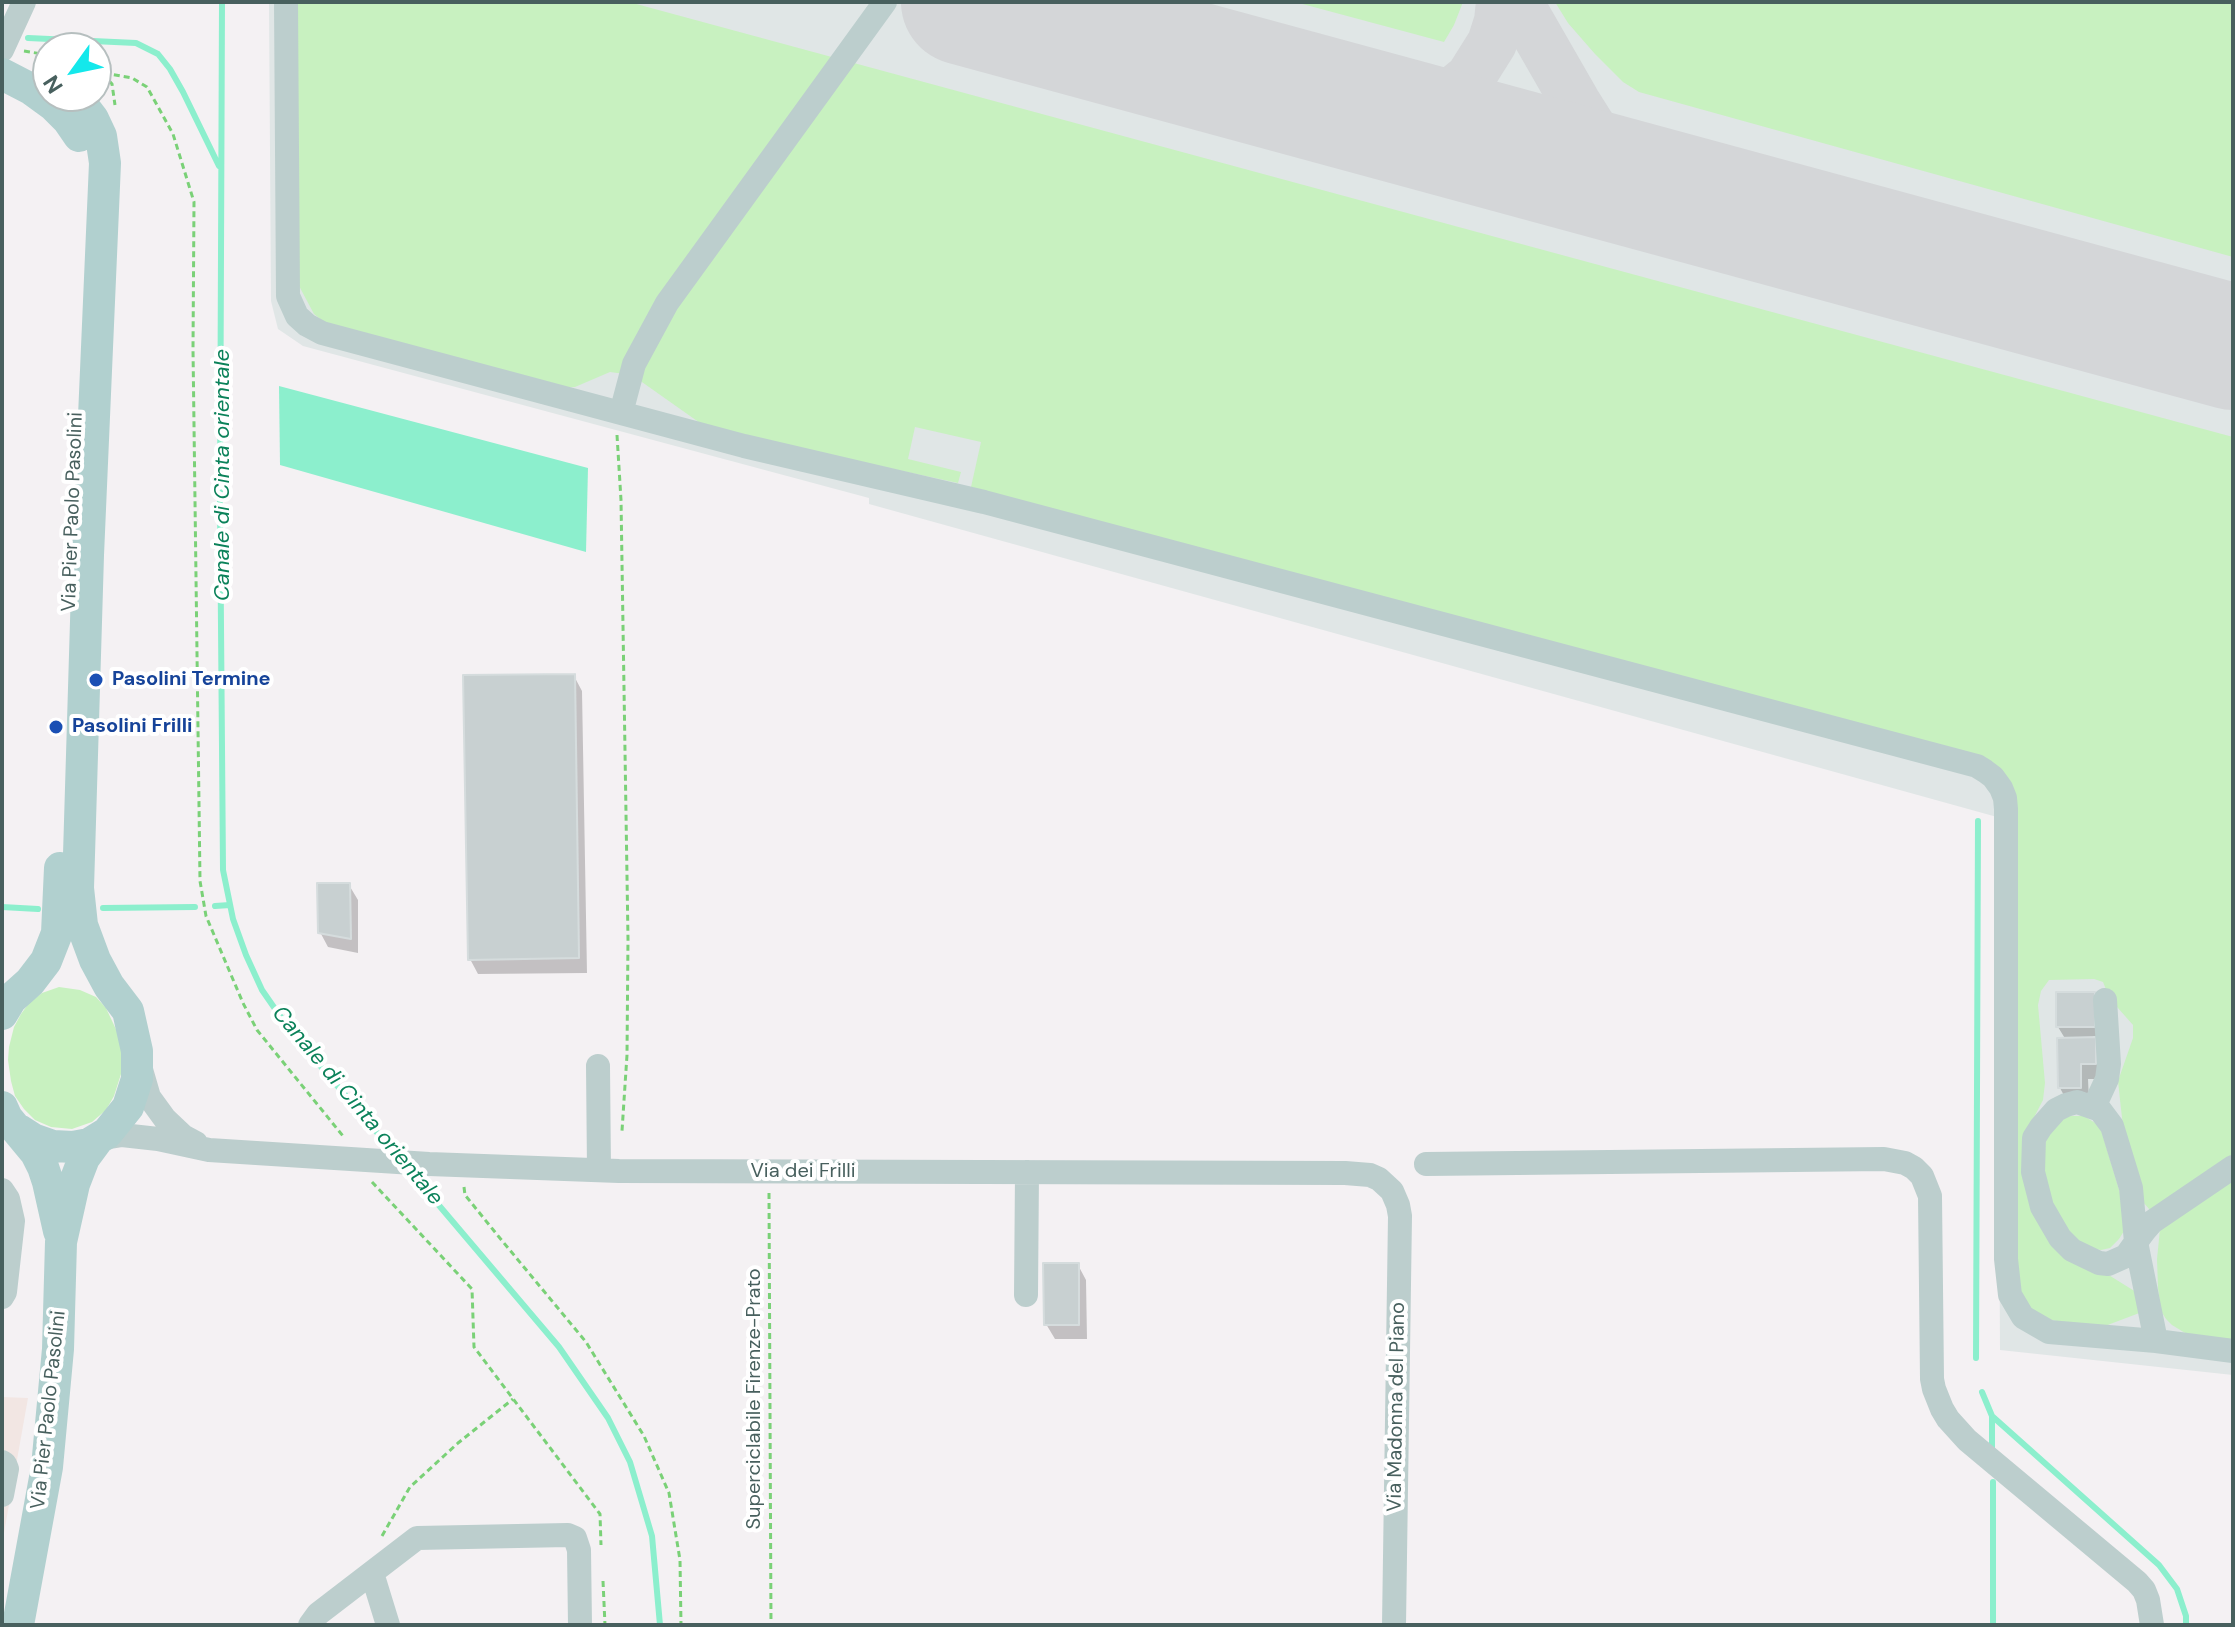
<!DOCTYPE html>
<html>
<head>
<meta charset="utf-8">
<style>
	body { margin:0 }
	#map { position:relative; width:2235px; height:1627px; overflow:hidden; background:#f4f1f3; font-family:"DM Sans",sans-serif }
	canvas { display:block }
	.frame { position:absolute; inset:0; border:4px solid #48605e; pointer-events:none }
	.north { position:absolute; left:32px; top:32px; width:80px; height:80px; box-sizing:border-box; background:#fff; border:2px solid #b6bfbf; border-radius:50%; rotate:237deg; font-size:22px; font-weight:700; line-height:32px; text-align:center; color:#48605e }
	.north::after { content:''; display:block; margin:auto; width:28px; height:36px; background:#14e8eb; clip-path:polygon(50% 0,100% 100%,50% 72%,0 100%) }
</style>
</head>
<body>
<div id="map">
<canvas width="2235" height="1627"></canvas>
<div class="frame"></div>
<div class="north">N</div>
</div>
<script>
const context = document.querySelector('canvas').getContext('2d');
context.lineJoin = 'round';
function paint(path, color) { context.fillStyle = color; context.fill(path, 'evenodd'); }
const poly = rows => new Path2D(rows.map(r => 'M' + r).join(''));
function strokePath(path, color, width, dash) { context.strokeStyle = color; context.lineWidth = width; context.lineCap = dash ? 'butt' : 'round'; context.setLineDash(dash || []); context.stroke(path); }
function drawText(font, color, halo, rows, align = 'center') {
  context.font = font + ' "DM Sans",sans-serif'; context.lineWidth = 8; context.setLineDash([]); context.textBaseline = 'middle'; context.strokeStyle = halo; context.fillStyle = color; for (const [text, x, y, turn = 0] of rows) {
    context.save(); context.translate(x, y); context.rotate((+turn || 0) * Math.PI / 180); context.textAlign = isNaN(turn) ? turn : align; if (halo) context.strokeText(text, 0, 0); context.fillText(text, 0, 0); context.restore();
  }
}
paint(poly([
	[2,1397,28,1398,2,1544]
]), '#f2e6e3');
paint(poly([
	[269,2,2233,2,2233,1375,2000,1350,1997,817,869,504,869,498,303,346,278,329,271,301]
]), '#e0e6e6');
paint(poly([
	[297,2,629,2,2233,437,2233,1157,2150,1210,2143,1202,2124,1134,2121,1109,2118,1081,2133,1038,2133,1025,2110,999,2103,982,2094,979,2049,980,2041,991,2038,1005,2045,1083,2043,1100,2028,1129,2032,1192,2091,1264,2136,1292,2142,1312,2105,1326,2093,1327,2039,1318,2018,1299,2005,778,971,487,981,442,915,427,908,459,961,472,958,483,713,430,700,423,632,375,610,372,575,387,560,388,324,322,314,314,298,284],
	[1295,2,1463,2,1454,25,1444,42],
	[1555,2,2233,2,2233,257,1639,92,1623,82,1595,54,1568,23],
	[59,987,80,990,96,997,106,1008,121,1040,121,1074,114,1096,106,1110,92,1122,72,1129,51,1127,35,1120,24,1109,15,1096,11,1081,8,1060,9,1047,14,1027,21,1014,29,1003,42,993],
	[2070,1116,2084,1116,2100,1126,2129,1223,2119,1239,2110,1248,2101,1250,2087,1248,2066,1233,2040,1175,2048,1129,2056,1122],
	[2233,1178,2233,1344,2190,1336,2172,1325,2166,1319,2161,1311,2158,1288,2157,1259,2160,1229]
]), '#c8f1c0');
paint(poly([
	[279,386,588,468,586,552,280,465]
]), '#8cefcd');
paint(poly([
	[574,676,582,691,587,973,478,974,470,959],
	[349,885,358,900,358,953,328,947,320,932],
	[2094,994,2099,1036,2093,1036,2103,1054,2103,1079,2088,1079,2089,1102,2068,1103,2060,1088,2066,1040,2058,1027],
	[1078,1265,1086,1280,1087,1339,1055,1339,1046,1324]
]), '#0003');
strokePath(poly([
	[222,2,220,504,223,870,233,919,246,955,262,990,289,1029,397,1156],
	[28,38,136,43,158,54,170,69,183,92,219,166],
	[215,906,230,905],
	[2,907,38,909],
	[103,908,195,907],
	[409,1170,559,1347,608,1418,630,1462,652,1536,660,1625],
	[1976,1358,1978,821],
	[1982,1392,1992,1416,1992,1447],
	[1992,1416,2159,1565,2177,1589,2186,1616,2186,1625],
	[1993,1482,1993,1625]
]), '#8cefcd', 6);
strokePath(poly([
	[1518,2,1576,103,1598,138,1617,157,1645,176,1726,209],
	[1379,115,1427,106,1449,95,1470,78,1492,43,1499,21,1501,2]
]), '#d4d6d8', 50);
strokePath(poly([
	[964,2,2233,347]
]), '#d4d6d8', 126);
const building = poly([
	[575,674,579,958,468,960,463,675,575,674],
	[317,883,350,883,351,939,318,933,317,883],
	[2056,992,2095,992,2095,1027,2056,1027,2056,992],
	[2096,1037,2096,1064,2081,1064,2081,1088,2058,1088,2057,1038,2096,1037],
	[1043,1263,1079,1263,1079,1325,1044,1325,1043,1263]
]);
paint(building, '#c8d0d1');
strokePath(building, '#d5dcdd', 2);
strokePath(poly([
	[24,51,48,55],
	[96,66,112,84,115,105],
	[104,73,132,78,147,87,173,134,194,202,193,349,200,881,206,916,243,1003,257,1030,343,1136],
	[617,435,621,500,628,939,627,1055,622,1131],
	[372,1182,472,1289,474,1347,600,1514,601,1545],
	[464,1187,465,1195,499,1237,586,1342,644,1436,669,1493,680,1560,681,1625],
	[769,1193,771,1625],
	[382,1536,410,1487,458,1443,513,1399],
	[603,1581,605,1625]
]), '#7ad177', 3, [6, 4]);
strokePath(poly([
	[286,2,288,296,297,316,307,325,322,333,744,446,984,502,1977,766,1985,771,1993,777,2001,788,2005,798,2006,809,2006,1259,2010,1295,2023,1317,2049,1332,2156,1341,2233,1351],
	[2,50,24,2],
	[621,413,634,364,667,303,885,2],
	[140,1066,149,1097,165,1119,183,1136,196,1143],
	[598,1066,599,1170],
	[2094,1107,2107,1079,2109,1064,2105,1000],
	[98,1139,122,1135,158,1139,209,1150,429,1164,619,1171,1345,1173,1370,1175,1379,1179,1392,1191,1398,1205,1400,1216,1394,1625],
	[1426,1164,1884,1159,1905,1163,1914,1168,1922,1176,1930,1196,1932,1379,1934,1389,1942,1409,1948,1419,1967,1440,2137,1582,2144,1590,2148,1600,2152,1625],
	[2,1190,8,1199,13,1221,5,1292,2,1297],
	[1026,1295,1027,1172],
	[2156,1341,2136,1242,2131,1188,2112,1126,2100,1110,2077,1102,2066,1105,2056,1110,2041,1127,2034,1138,2033,1172,2042,1207,2060,1238,2072,1250,2099,1263,2108,1264,2126,1256,2136,1242,2145,1230,2152,1222,2233,1167],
	[2,1462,5,1464,7,1469,2,1495],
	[372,1573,388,1625],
	[310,1625,318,1614,417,1538,568,1535,575,1538,579,1550,580,1625]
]), '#bccecd', 24);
strokePath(poly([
	[2,74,31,89,53,105,68,120,79,136],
	[2,1014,11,999,30,982,46,961,57,933,60,868],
	[2,1107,7,1118,36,1153,43,1167,48,1182,59,1231],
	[19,1130,33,1139,53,1146,73,1147,89,1144,107,1133,128,1107,137,1079,137,1051,128,1011,109,986,95,960,82,925,78,888,88,555,105,163,101,136,93,119,80,102,73,96],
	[18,1625,47,1467,58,1349,61,1242,74,1184,84,1158,98,1139]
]), '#b1d0cf', 32);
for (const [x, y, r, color] of [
	[96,680,8,"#1a4fb4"],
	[56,727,8,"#1a4fb4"]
]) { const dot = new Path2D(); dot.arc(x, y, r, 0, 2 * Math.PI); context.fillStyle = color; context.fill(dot); strokePath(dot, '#fff', 3); }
drawText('20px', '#48605e', '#fff', [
	["Via Pier Paolo Pasolini",73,512,-88],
	["Via dei Frilli",803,1172],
	["Superciclabile Firenze-Prato",755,1399,-90],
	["Via Madonna del Piano",1397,1407,-89],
	["Via Pier Paolo Pasolini",49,1410,-84]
]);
drawText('bold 20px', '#164399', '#fff', [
	["Pasolini Termine",112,680],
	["Pasolini Frilli",72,727]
], 'left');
drawText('italic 22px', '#0b825a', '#fff', [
	["Canale di Cinta orientale",223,475,-90],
	["Canale di Cinta orientale",357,1106,50]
]);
</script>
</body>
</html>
